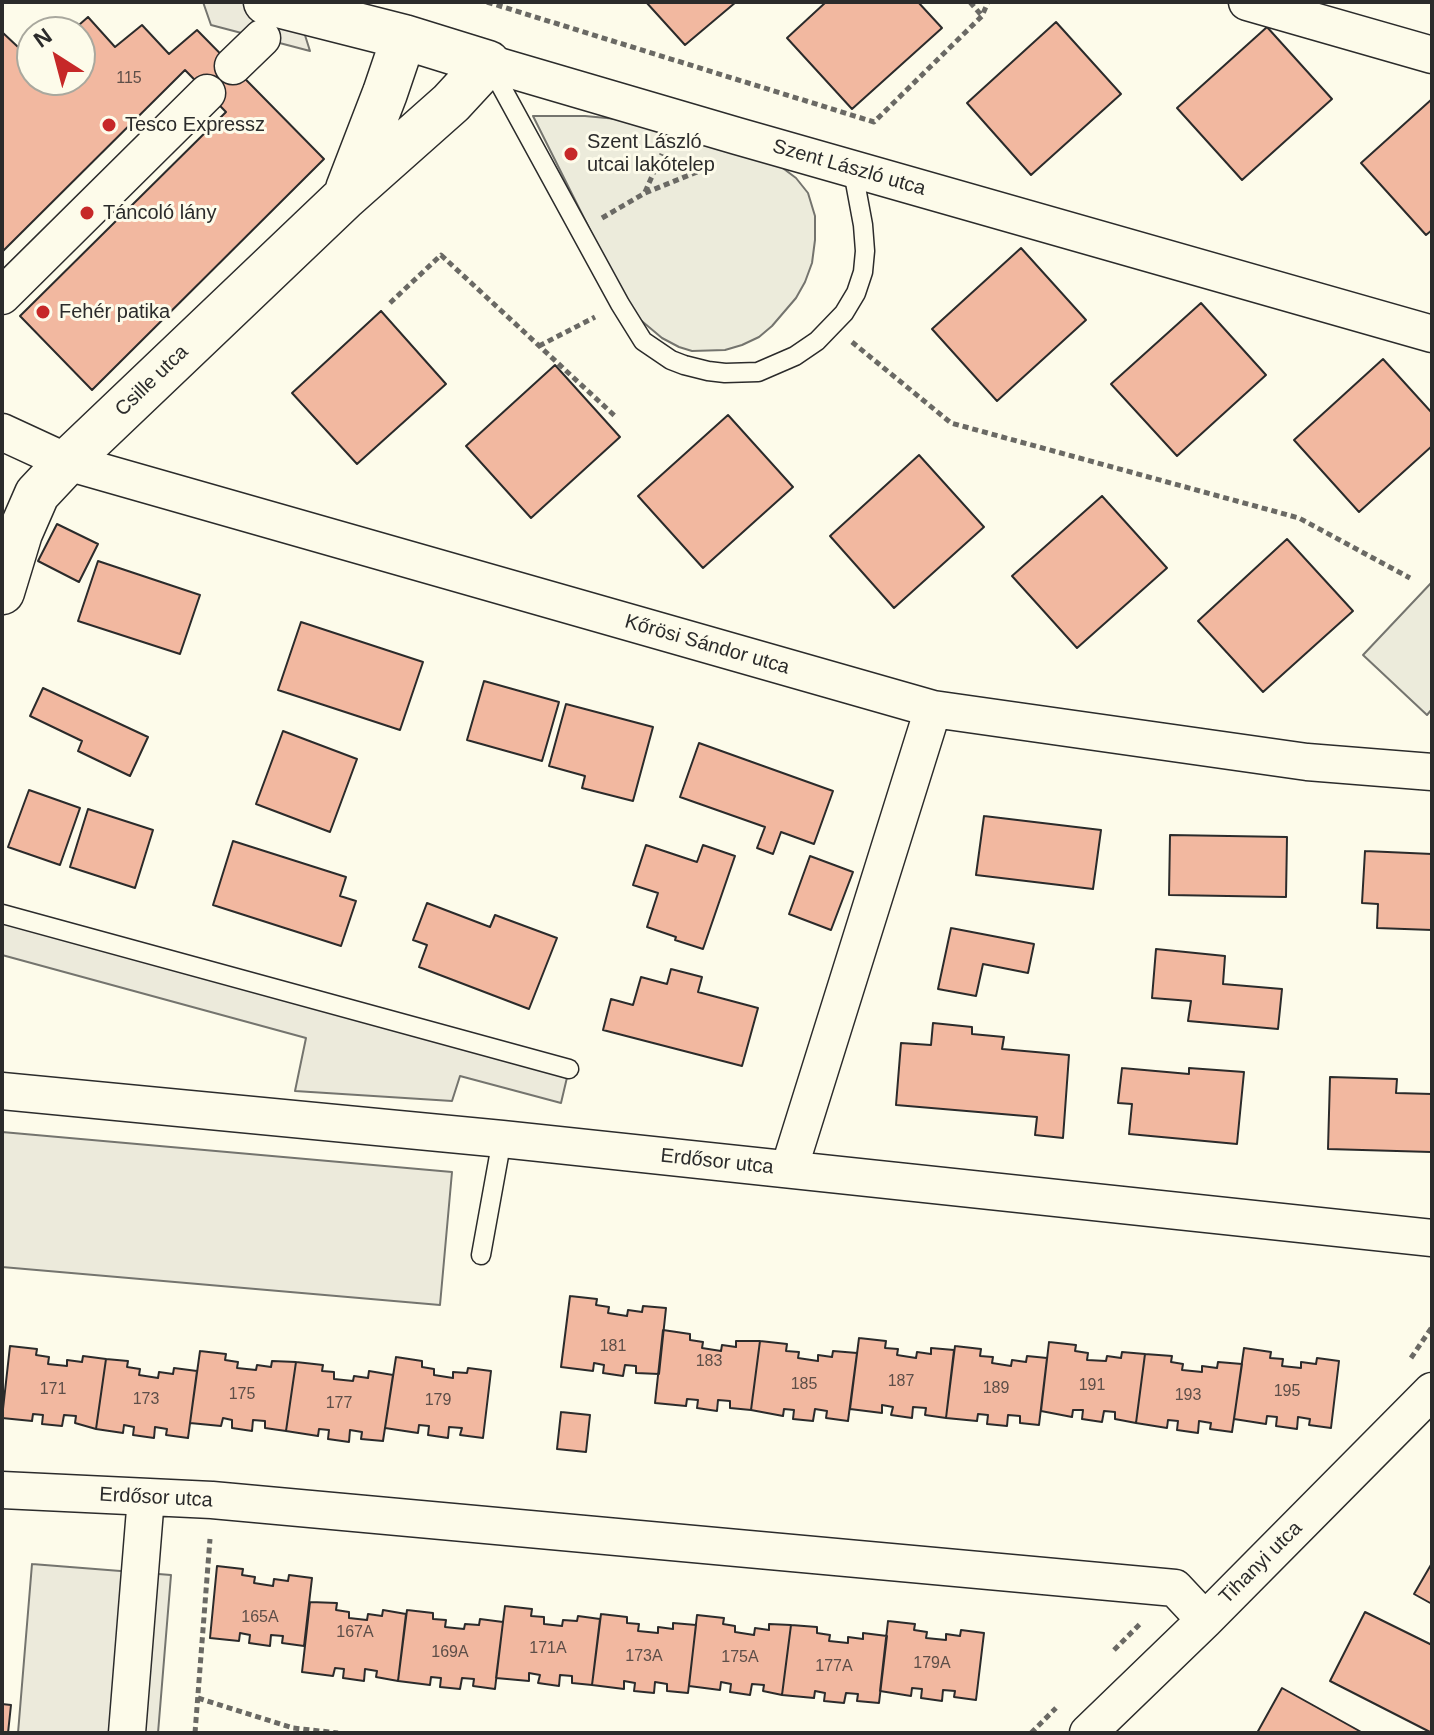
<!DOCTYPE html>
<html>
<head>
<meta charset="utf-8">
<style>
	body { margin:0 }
	#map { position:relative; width:1434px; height:1735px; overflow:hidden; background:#fdfbea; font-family:Arial,sans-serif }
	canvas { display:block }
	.frame { position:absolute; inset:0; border:4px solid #2b2b2b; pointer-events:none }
	.north { position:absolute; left:16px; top:16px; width:80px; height:80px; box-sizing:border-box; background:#fdfbea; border:2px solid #a9a89e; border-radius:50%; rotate:324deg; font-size:22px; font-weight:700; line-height:32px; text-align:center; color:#2b2b2b }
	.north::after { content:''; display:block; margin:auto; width:28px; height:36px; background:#c62828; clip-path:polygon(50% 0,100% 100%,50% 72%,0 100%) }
</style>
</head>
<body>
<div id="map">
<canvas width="1434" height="1735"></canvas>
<div class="frame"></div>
<div class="north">N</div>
</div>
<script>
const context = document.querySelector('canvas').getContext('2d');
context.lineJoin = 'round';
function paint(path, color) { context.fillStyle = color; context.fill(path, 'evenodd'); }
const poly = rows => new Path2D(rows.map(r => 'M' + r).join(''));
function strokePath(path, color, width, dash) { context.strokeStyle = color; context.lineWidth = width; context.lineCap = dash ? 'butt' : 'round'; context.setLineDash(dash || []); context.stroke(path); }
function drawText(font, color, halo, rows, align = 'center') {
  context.font = font + ' Arial,sans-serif'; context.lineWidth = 6; context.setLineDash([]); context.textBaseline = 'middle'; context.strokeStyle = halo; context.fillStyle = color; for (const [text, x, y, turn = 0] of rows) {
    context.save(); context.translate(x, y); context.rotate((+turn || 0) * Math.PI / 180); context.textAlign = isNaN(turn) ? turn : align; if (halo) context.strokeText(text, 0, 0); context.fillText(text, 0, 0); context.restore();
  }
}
const green = poly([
	[533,116,585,116,617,119,780,166,796,178,808,193,815,216,815,240,812,263,805,282,796,298,772,326,759,337,742,345,725,350,692,351,679,347,662,338,631,312,533,116],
	[1432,582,1432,709,1427,715,1363,655,1432,582]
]);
paint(green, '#ecebdb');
strokePath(green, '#74746e', 2);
const parking = poly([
	[203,2,266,2,297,10,310,51,211,25,203,2],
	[2,914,569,1069,561,1103,460,1076,452,1101,295,1091,306,1038,2,955,2,914],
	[2,1132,452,1172,440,1305,2,1267,2,1132],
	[32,1564,171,1575,158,1733,18,1733,32,1564]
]);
paint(parking, '#eceadb');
strokePath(parking, '#74746e', 2);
const building = poly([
	[646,2,736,2,685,45,646,2],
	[826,2,918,2,942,28,852,109,787,38,826,2],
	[88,17,115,47,142,25,169,54,197,30,324,159,92,390,20,316,226,112,185,70,2,252,2,32,18,47,32,35,32,80,80,80,80,32,71,32,88,17],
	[1056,22,1121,94,1031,175,967,103,1056,22],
	[1267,27,1332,99,1242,180,1177,108,1267,27],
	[1432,99,1432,230,1426,235,1361,163,1432,99],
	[1021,248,1086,320,997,401,932,329,1021,248],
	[1201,303,1266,375,1177,456,1111,384,1201,303],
	[381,311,446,384,357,464,292,393,381,311],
	[1383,359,1432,413,1432,446,1359,512,1294,440,1383,359],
	[555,365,620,437,531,518,466,446,555,365],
	[728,415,793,487,703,568,638,496,728,415],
	[919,455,984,527,894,608,830,536,919,455],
	[1102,496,1167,568,1077,648,1012,576,1102,496],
	[57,524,98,544,79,582,38,561,57,524],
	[1287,539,1353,611,1263,692,1198,621,1287,539],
	[98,561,200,595,180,654,78,621,98,561],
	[301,622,423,662,400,730,278,690,301,622],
	[484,681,559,702,542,761,467,740,484,681],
	[43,688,148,737,130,776,78,751,82,741,30,716,43,688],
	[566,704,653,727,633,801,582,788,585,776,549,766,566,704],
	[283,731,357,759,330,832,256,804,283,731],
	[699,743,833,791,814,844,781,832,773,854,757,848,765,827,680,797,699,743],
	[29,790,80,808,60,865,8,847,29,790],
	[88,809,153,830,135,888,70,867,88,809],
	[984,816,1101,830,1093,889,976,875,984,816],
	[1170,835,1287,837,1286,897,1169,895,1170,835],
	[233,841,346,877,340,896,356,901,341,946,213,905,233,841],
	[646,845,697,862,703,845,735,856,703,949,675,940,676,937,647,927,658,893,633,885,646,845],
	[1365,851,1432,854,1432,930,1377,928,1378,904,1362,903,1365,851],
	[810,856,853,872,831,930,789,914,810,856],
	[427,903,490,927,495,915,557,938,529,1009,419,967,427,945,413,940,427,903],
	[951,928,1034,944,1028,973,983,964,976,996,938,989,951,928],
	[1156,949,1225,956,1223,984,1282,989,1278,1029,1188,1021,1191,1001,1152,998,1156,949],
	[671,969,702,977,698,992,758,1008,742,1066,603,1030,611,999,633,1005,641,977,667,984,671,969],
	[933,1023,972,1027,972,1034,1004,1037,1002,1049,1069,1055,1063,1138,1035,1135,1037,1117,896,1105,901,1043,931,1045,933,1023],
	[1122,1068,1189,1074,1189,1068,1244,1072,1237,1144,1129,1134,1132,1104,1118,1103,1122,1068],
	[1330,1077,1397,1079,1396,1093,1432,1094,1432,1178,1431,1152,1328,1149,1330,1077],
	[570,1296,597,1299,596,1305,609,1307,608,1313,627,1316,628,1310,642,1312,643,1306,666,1308,659,1374,636,1373,636,1366,625,1365,623,1376,603,1373,604,1365,594,1363,593,1371,561,1367,570,1296],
	[663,1330,690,1334,690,1340,703,1342,702,1348,721,1351,722,1345,736,1347,736,1341,760,1341,751,1410,730,1408,730,1401,718,1400,717,1411,697,1408,698,1400,687,1399,686,1406,655,1403,663,1330],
	[859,1338,886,1341,885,1348,898,1349,897,1355,916,1358,917,1352,931,1354,931,1348,954,1350,946,1418,925,1415,926,1408,913,1407,912,1418,891,1415,893,1407,882,1405,882,1413,850,1409,859,1338],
	[760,1341,787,1344,786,1351,799,1352,798,1358,818,1361,818,1355,832,1357,833,1351,857,1353,848,1421,826,1418,827,1411,815,1409,813,1421,793,1419,794,1410,784,1409,783,1416,751,1410,760,1341],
	[1049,1342,1076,1345,1075,1351,1088,1353,1087,1360,1106,1361,1107,1356,1121,1358,1122,1352,1145,1354,1136,1423,1115,1419,1115,1412,1104,1411,1102,1422,1082,1419,1083,1410,1073,1410,1072,1417,1041,1411,1049,1342],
	[10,1346,37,1349,36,1355,49,1357,48,1364,67,1366,67,1360,82,1362,83,1356,106,1359,96,1429,75,1423,76,1416,64,1415,62,1426,42,1424,43,1415,33,1414,32,1421,2,1418,10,1346],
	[955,1346,981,1349,980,1356,993,1357,992,1363,1011,1366,1012,1360,1026,1362,1027,1356,1047,1358,1039,1425,1020,1423,1020,1416,1008,1415,1007,1426,987,1424,988,1415,978,1414,977,1421,946,1418,955,1346],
	[1244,1348,1271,1352,1270,1358,1283,1359,1282,1366,1301,1368,1301,1362,1316,1364,1317,1358,1339,1361,1331,1428,1309,1425,1310,1419,1298,1417,1297,1429,1276,1426,1277,1417,1267,1416,1266,1424,1234,1419,1244,1348],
	[200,1351,226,1354,225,1360,238,1362,237,1368,256,1370,257,1365,271,1367,272,1361,296,1362,286,1431,265,1428,265,1421,253,1420,252,1431,232,1428,232,1420,223,1418,221,1426,190,1423,200,1351],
	[1145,1354,1172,1356,1171,1362,1183,1364,1182,1370,1202,1372,1202,1366,1217,1368,1218,1362,1242,1364,1232,1432,1210,1429,1211,1423,1199,1421,1198,1433,1177,1430,1178,1421,1168,1420,1167,1428,1136,1423,1145,1354],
	[396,1357,422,1361,422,1367,434,1369,434,1375,453,1378,453,1372,467,1373,468,1368,491,1371,483,1438,460,1435,462,1428,449,1427,448,1438,428,1435,429,1426,419,1425,418,1433,385,1428,396,1357],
	[106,1359,128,1361,127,1367,140,1369,139,1375,158,1378,159,1372,173,1374,174,1368,197,1371,188,1438,166,1435,167,1429,155,1427,154,1438,133,1435,134,1427,124,1425,123,1433,96,1429,106,1359],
	[296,1362,323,1365,322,1371,334,1372,334,1379,353,1381,354,1376,368,1378,369,1371,393,1375,383,1441,361,1439,362,1432,350,1430,349,1442,328,1439,329,1430,319,1429,318,1436,286,1431,296,1362],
	[561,1412,590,1415,586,1452,557,1449,561,1412],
	[1432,1563,1432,1604,1414,1594,1432,1563],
	[217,1566,243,1569,242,1575,255,1577,254,1583,273,1586,274,1579,288,1581,289,1575,312,1578,304,1646,282,1643,283,1636,271,1635,270,1646,249,1643,250,1635,240,1633,239,1641,210,1638,217,1566],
	[310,1602,337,1603,336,1610,349,1612,349,1618,367,1620,368,1614,382,1616,383,1610,406,1614,398,1681,376,1677,377,1671,365,1669,364,1681,343,1678,344,1669,335,1668,333,1676,302,1672,310,1602],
	[505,1606,532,1609,531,1616,544,1617,544,1624,562,1626,563,1620,577,1621,578,1616,600,1619,592,1685,572,1683,572,1676,560,1675,559,1686,538,1683,540,1675,529,1673,529,1681,496,1678,505,1606],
	[407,1610,433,1613,433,1619,446,1620,445,1627,464,1629,465,1624,479,1625,480,1619,503,1622,495,1689,473,1686,474,1679,462,1678,460,1689,440,1687,441,1678,431,1677,430,1685,398,1681,407,1610],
	[1365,1612,1432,1645,1432,1733,1330,1681,1365,1612],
	[601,1614,627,1617,627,1623,639,1624,638,1631,658,1633,658,1627,673,1629,673,1623,696,1625,688,1693,667,1691,667,1684,655,1682,654,1693,634,1691,635,1683,624,1681,624,1689,592,1685,601,1614],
	[697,1615,724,1618,723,1624,735,1626,735,1632,754,1635,755,1628,769,1630,769,1624,791,1625,782,1695,763,1691,764,1685,752,1684,750,1695,730,1692,731,1684,721,1682,720,1690,689,1686,697,1615],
	[888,1621,915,1624,914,1630,927,1632,926,1638,946,1640,946,1634,960,1636,961,1630,984,1633,976,1700,954,1697,955,1691,943,1690,942,1701,921,1698,922,1689,912,1688,911,1696,880,1691,888,1621],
	[791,1625,817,1627,817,1633,830,1635,829,1641,848,1643,848,1637,863,1639,863,1633,887,1636,879,1703,857,1701,858,1694,846,1693,844,1703,824,1701,825,1693,815,1691,814,1698,782,1695,791,1625],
	[1282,1688,1363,1733,1257,1733,1282,1688],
	[2,1704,11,1705,8,1733,2,1733,2,1704]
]);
paint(building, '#f2b8a0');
strokePath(building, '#2b2b2b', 2);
const lane = poly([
	[490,66,620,304,643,341,671,360,684,365,708,371,725,373,758,372,795,356,817,341,844,313,856,293,863,272,865,251,863,225,855,182,846,167],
	[2,914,569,1069],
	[481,1255,502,1139]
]);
const street = poly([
	[1247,2,1432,55],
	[488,63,737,136,1432,334],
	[233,66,262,38],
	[2,296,207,93],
	[2,432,67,462,933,709,1307,762,1432,772],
	[2,1091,502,1139,1432,1238],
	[789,1169,933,709],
	[2,1490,212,1500,1175,1588,1205,1620],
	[127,1733,146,1497],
	[1088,1733,1205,1620,1432,1391]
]);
const secondary = poly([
	[348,189,385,93,404,37],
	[2,592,20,533,37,494,67,462,344,198,451,103,488,63,404,37,266,2]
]);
strokePath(lane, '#2b2b2b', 21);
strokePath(street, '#2b2b2b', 39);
strokePath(secondary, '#2b2b2b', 47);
strokePath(poly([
	[487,2,874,122,982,16,988,2],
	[970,2,982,16],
	[645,192,662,154],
	[602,218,645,193,709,167],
	[390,303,441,255,616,417],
	[852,342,951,423,1299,518,1410,578],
	[539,346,595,317],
	[1411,1358,1432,1327],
	[1114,1650,1141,1623],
	[198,1698,293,1728,338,1733],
	[195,1733,210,1539],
	[1031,1733,1056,1708]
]), '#6a6964', 5, [6, 4]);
strokePath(lane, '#fdfbea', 18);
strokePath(street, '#fdfbea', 36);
strokePath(secondary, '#fdfbea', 44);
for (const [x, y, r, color] of [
	[109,125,8,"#c62828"],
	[571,154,8,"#c62828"],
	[87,213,8,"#c62828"],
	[43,312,8,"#c62828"]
]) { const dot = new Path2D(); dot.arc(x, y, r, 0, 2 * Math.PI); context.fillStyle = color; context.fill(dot); strokePath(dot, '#fdfbea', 3); }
drawText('16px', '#5d4e48', null, [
	["115",129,79],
	["181",613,1347],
	["183",709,1362],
	["187",901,1382],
	["185",804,1385],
	["191",1092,1386],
	["189",996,1389],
	["171",53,1390],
	["195",1287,1392],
	["175",242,1395],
	["193",1188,1396],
	["173",146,1400],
	["179",438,1401],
	["177",339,1404],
	["165A",260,1618],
	["167A",355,1633],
	["171A",548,1649],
	["169A",450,1653],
	["173A",644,1657],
	["175A",740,1658],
	["179A",932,1664],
	["177A",834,1667]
]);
drawText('20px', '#2b2b2b', '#fdfbea', [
	["Tesco Expressz",125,125],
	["Szent László",587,142],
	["utcai lakótelep",587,165],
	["Táncoló lány",103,213],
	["Fehér patika",59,312]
], 'left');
drawText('20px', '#2b2b2b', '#fdfbea', [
	["Szent László utca",849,168,16],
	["Csille utca",152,381,-44],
	["Kőrösi Sándor utca",707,645,16],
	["Erdősor utca",717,1162,6],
	["Erdősor utca",156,1498,3],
	["Tihanyi utca",1261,1563,-45]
]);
</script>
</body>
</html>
